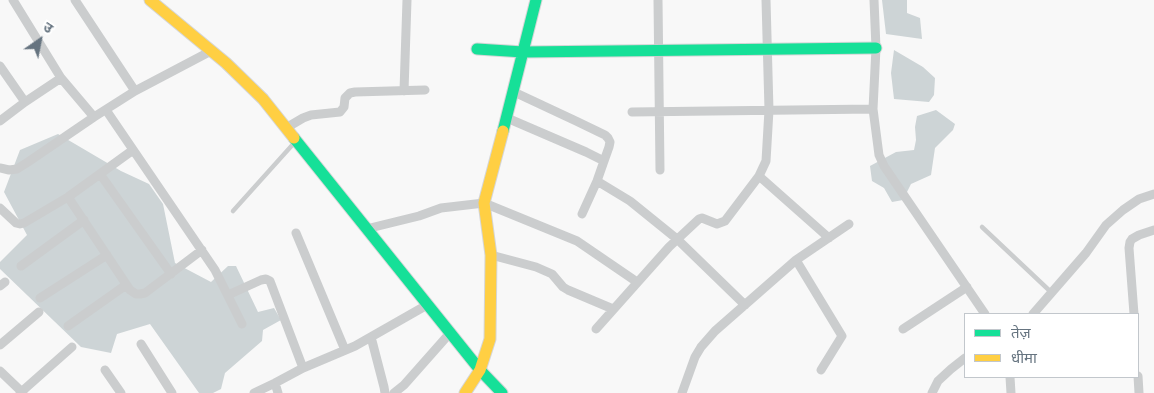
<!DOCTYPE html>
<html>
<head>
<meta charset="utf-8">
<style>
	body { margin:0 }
	#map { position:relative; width:1154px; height:393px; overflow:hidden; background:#f8f8f8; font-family:"Archivo Narrow","Noto Sans Devanagari",sans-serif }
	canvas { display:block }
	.legend { position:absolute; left:964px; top:313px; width:175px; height:65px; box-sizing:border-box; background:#fff; border:1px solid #c2c7cc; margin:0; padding:6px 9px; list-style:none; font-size:15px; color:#667480 }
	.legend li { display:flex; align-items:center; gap:10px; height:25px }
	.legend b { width:25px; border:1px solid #c2c7cc }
	.north { position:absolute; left:15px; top:15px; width:50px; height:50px; -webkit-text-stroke:4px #fff; paint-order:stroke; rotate:33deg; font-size:14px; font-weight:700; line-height:20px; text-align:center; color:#667480 }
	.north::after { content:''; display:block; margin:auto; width:18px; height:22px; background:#667480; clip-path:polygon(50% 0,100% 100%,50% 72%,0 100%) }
</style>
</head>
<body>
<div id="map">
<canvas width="1154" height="393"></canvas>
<ul class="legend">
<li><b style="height:6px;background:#16e098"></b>तेज़</li>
<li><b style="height:6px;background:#ffcf43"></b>धीमा</li>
</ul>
<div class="north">उ</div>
</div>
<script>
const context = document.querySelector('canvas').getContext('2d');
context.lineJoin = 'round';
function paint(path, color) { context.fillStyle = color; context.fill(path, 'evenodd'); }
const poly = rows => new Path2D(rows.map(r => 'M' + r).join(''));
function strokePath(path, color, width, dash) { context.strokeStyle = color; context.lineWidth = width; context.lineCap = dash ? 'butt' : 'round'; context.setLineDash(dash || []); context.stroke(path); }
paint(poly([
	[882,0,907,0,907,13,920,18,922,39,886,34],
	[894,50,923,67,935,78,934,95,929,102,894,99,891,73],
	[936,110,955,124,953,130,935,148,931,175,911,184,903,200,892,202,884,188,872,181,870,166,896,152,914,150,916,140,915,127,917,116],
	[58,134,121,171,149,184,163,204,175,263,211,282,228,266,236,266,258,312,274,308,281,320,263,330,262,341,225,373,221,389,213,393,199,393,150,324,117,334,111,353,81,347,0,269,0,262,27,235,4,192,20,150]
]), '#cdd4d6');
const fast = poly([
	[477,49,523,52,876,48],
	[503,131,536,0],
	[294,138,480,370,502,393]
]);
const slow = poly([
	[150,0,226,63,263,99,294,138],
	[465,393,480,370,490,339,491,255,484,203,503,131]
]);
strokePath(fast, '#d5d6d7', 13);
strokePath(slow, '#d5d6d7', 13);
strokePath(poly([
	[233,211,295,142],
	[982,227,1052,293]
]), '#cbcdce', 4.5);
strokePath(poly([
	[13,0,61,78],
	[75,0,135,91],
	[658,0,660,170],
	[766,0,769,110,766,161,759,176,829,238],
	[874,0,876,48,873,109,879,155,884,166,985,314],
	[0,66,25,102],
	[404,91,407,0],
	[514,92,576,121,605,135,608,138,610,142,609,147,604,161,597,181,582,214],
	[106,110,215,270,242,324],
	[632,112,873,109],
	[507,118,586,152,604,161],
	[0,121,25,102,61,78,94,117,135,91,211,51],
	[286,128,303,118,311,115,340,112,344,107,345,98,350,93,355,92,425,90],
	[0,168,9,170,17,169,28,162,94,117],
	[100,174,171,274],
	[597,181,630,201,677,239,745,305],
	[68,197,130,290,136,294,140,294,145,293,202,250],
	[0,208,16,223,20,224,24,223,68,197,133,150],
	[366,229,419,216,441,208,484,203,577,241,637,282],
	[296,233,345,350],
	[491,255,536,267,552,274,563,287,568,290,613,309],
	[796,260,842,336,821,370],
	[21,266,84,220],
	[0,286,5,282],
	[228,295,261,280,266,279,270,281,303,368],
	[40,298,107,255],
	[1033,314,1086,253,1106,225,1123,210,1139,199,1154,194],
	[1134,314,1129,248,1130,242,1132,239,1139,235,1154,230],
	[68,326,126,285],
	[596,329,669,247,699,219,702,218,717,224,725,221,759,176],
	[903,329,967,287],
	[371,337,384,387,385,393],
	[141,344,172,393],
	[0,345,39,312],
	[105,370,121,393],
	[0,371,23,393],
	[1138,376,1139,393],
	[1010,377,1011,393],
	[275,383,278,393],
	[20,393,72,347],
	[254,393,275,383,303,368,355,346,427,305],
	[394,393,404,385,450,333],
	[682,393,695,357,701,347,715,331,796,260,849,224],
	[932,393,938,381,951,369,965,358]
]), '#cbcdce', 9);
strokePath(fast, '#16e098', 11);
strokePath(slow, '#ffcf43', 11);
</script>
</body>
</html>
